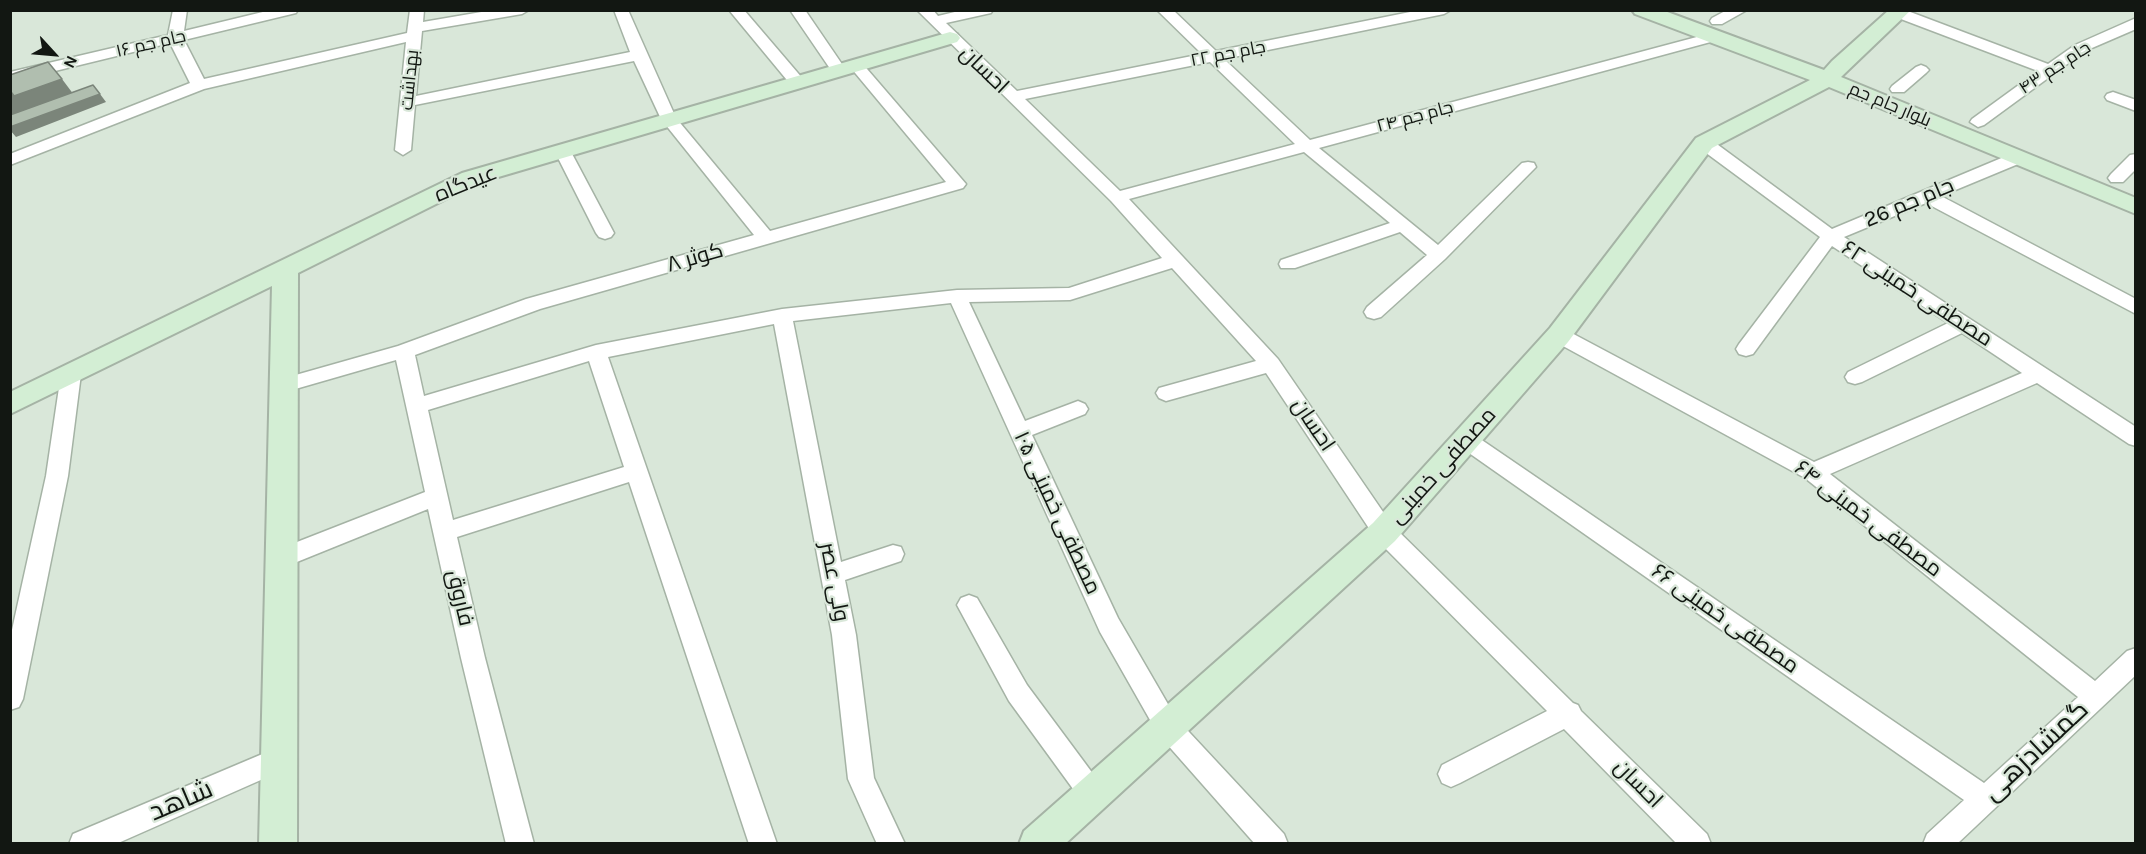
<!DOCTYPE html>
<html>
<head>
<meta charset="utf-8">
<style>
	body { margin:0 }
	#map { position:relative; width:2146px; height:854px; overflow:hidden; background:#d9e7d9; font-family:Karla,sans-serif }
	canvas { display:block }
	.frame { position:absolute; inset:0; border:12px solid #121712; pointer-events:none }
	.north { position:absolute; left:24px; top:24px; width:60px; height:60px; -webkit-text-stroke:4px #d9e7d9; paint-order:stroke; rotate:116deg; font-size:16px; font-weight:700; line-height:24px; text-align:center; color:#121712 }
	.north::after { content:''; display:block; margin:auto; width:21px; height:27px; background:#121712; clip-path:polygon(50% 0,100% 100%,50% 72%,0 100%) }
</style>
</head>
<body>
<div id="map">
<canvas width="2146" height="854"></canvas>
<div class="frame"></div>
<div class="north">N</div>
</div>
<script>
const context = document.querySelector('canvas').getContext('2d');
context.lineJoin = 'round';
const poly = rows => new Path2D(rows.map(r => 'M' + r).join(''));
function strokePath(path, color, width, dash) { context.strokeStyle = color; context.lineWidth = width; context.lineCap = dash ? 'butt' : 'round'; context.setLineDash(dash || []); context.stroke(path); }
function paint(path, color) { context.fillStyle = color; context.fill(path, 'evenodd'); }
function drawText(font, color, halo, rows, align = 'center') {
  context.font = font + ' Karla,Cairo,sans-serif'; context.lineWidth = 4.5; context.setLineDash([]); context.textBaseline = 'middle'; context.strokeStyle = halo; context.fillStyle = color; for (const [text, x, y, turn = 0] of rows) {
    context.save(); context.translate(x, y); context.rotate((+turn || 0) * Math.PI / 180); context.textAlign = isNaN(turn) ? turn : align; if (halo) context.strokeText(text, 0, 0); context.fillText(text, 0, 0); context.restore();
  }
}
const street = poly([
	[173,10,187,10,184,31,271,10,298,10,296,13,184,40,204,79,407,33,410,10,424,10,423,22,493,10,529,10,522,14,422,31,416,96,630,52,614,10,628,10,676,118,770,231,946,182,851,68,848,65,851,62,856,60,861,62,966,184,963,188,540,309,415,355,424,396,596,345,782,309,957,290,1069,288,1162,258,1111,201,917,10,933,10,938,16,963,10,993,10,991,13,946,23,1017,91,1202,54,1157,10,1173,10,1216,51,1420,10,1451,10,1444,14,1224,59,1310,140,1708,34,1718,34,1720,37,1718,40,1319,148,1438,245,1522,163,1528,162,1534,163,1536,167,1445,259,1381,317,1374,319,1367,317,1364,312,1367,307,1427,255,1400,232,1295,268,1281,268,1279,264,1281,260,1390,223,1304,152,1129,199,1278,359,1392,525,1573,703,1578,705,1581,711,1707,834,1711,844,1677,844,1564,729,1460,783,1451,787,1442,783,1438,774,1442,765,1547,711,1376,539,1266,373,1166,401,1159,398,1156,393,1159,388,1256,361,1172,268,1070,300,969,302,1025,421,1078,401,1085,404,1088,409,1085,414,1032,435,1118,618,1176,718,1284,834,1288,844,1255,844,1158,734,1100,632,951,303,793,321,841,562,893,545,901,547,904,554,901,561,845,580,856,635,874,778,905,844,877,844,848,779,832,635,774,324,608,357,777,844,749,844,629,482,457,537,485,658,534,844,506,844,461,658,428,509,282,568,274,565,270,558,274,551,425,492,396,360,285,392,278,390,275,385,278,380,398,346,526,299,754,235,661,119,634,61,415,105,411,150,403,155,395,150,406,42,204,89,10,165,10,154,190,83,170,43,10,82,10,72,168,35,173,10],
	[1210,62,1295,144,1120,191,1025,99,1210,62],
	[589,361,624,467,453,520,428,410,589,361],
	[729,10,744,10,803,79,805,82,803,85,791,85,729,10],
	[790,10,805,10,846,70,843,73,833,73,790,10],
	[1727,10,1747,10,1722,24,1712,24,1710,21,1712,18,1727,10],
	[1892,10,1905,10,2048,64,2075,45,2136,18,2136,29,2085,51,1984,125,1978,127,1970,122,1972,119,2038,71,1893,16,1891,13,1892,10],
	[1921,65,1926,67,1929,70,1926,73,1904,92,1892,92,1890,89,1892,86,1916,67,1921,65],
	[2113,92,2136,100,2136,111,2107,100,2105,97,2107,94,2113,92],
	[1704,138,1710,139,1832,229,2011,154,2023,154,2025,158,2023,162,1941,196,2136,299,2136,314,1926,203,1844,237,2136,427,2136,446,2129,444,2037,383,1830,474,2095,681,2127,651,2136,648,2136,675,1957,844,1923,844,1927,834,1964,800,1459,446,1455,440,1459,434,1466,432,1473,434,1984,783,2078,697,1805,478,1552,340,1549,335,1552,330,1559,328,1566,330,1814,462,2022,373,1962,333,1862,382,1855,384,1848,382,1845,377,1848,372,1948,323,1832,246,1753,354,1746,356,1739,354,1736,349,1739,344,1820,237,1698,147,1696,143,1704,138],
	[562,145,570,150,614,233,611,237,605,239,599,237,596,233,554,150,562,145],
	[2136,154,2136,169,2123,182,2111,182,2108,178,2111,174,2130,155,2136,154],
	[71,367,78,369,81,374,68,476,23,699,19,707,10,710,10,639,46,476,61,374,64,369,71,367],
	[969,595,977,598,1027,685,1102,786,1106,795,1102,804,1093,808,1084,804,1009,701,957,605,961,598,969,595],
	[279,747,288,750,292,759,288,768,116,844,69,844,73,834,279,747]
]);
const secondary = poly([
	[1632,10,1662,10,1824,70,1832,61,1889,10,1911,10,1841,77,2136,198,2136,214,1829,87,1712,148,1568,342,1395,541,1065,844,1019,844,1024,831,1373,523,1550,328,1696,138,1810,80,1635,14,1632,10],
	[950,32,957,34,960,38,957,42,478,183,298,273,297,844,259,844,272,286,10,414,10,392,462,173,950,32]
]);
strokePath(street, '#a5b3a5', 3);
strokePath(secondary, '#a5b3a5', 4);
paint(street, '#fff');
paint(secondary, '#d3eed4');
paint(poly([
	[62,79,74,95,10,115,10,94],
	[100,94,106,102,16,137,10,130,10,127]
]), '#7b857a');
const building = poly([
	[48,62,62,79,14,96,12,93,10,94,10,75,48,62],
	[93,85,100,94,10,127,10,115,93,85]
]);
paint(building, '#b0beaf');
strokePath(building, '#7b857a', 1.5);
drawText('18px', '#121712', '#d9e7d9', [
	["جام جم ۱۶",151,44,-13],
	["جام جم ۲۲",1228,54,-11],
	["جام جم ۴۳",2055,68,-33],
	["بهداشت",410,80,-84],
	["بلوار جام جم",1890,105,23],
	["جام جم ۲۴",1415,117,-15]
]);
drawText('22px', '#121712', '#d9e7d9', [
	["احسان",984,70,44],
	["عیدگاه",466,184,-22],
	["جام جم 26",1909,203,-23],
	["کوثر ۸",695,258,-16],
	["مصطفی خمینی ۶۲",1917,294,33],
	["احسان",1313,425,56],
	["مصطفی خمینی",1443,466,-48],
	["مصطفی خمینی ۱۰۵",1057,513,65],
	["مصطفی خمینی ۶۴",1868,519,37],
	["ولی عصر",834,582,79],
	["فاروق",460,598,77],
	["مصطفی خمینی ۶۶",1725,619,35],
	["احسان",1638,784,45]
]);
drawText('27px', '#121712', '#d9e7d9', [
	["گمشادزهی",2036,751,-43],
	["شاهد",181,801,-23]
]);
</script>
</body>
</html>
